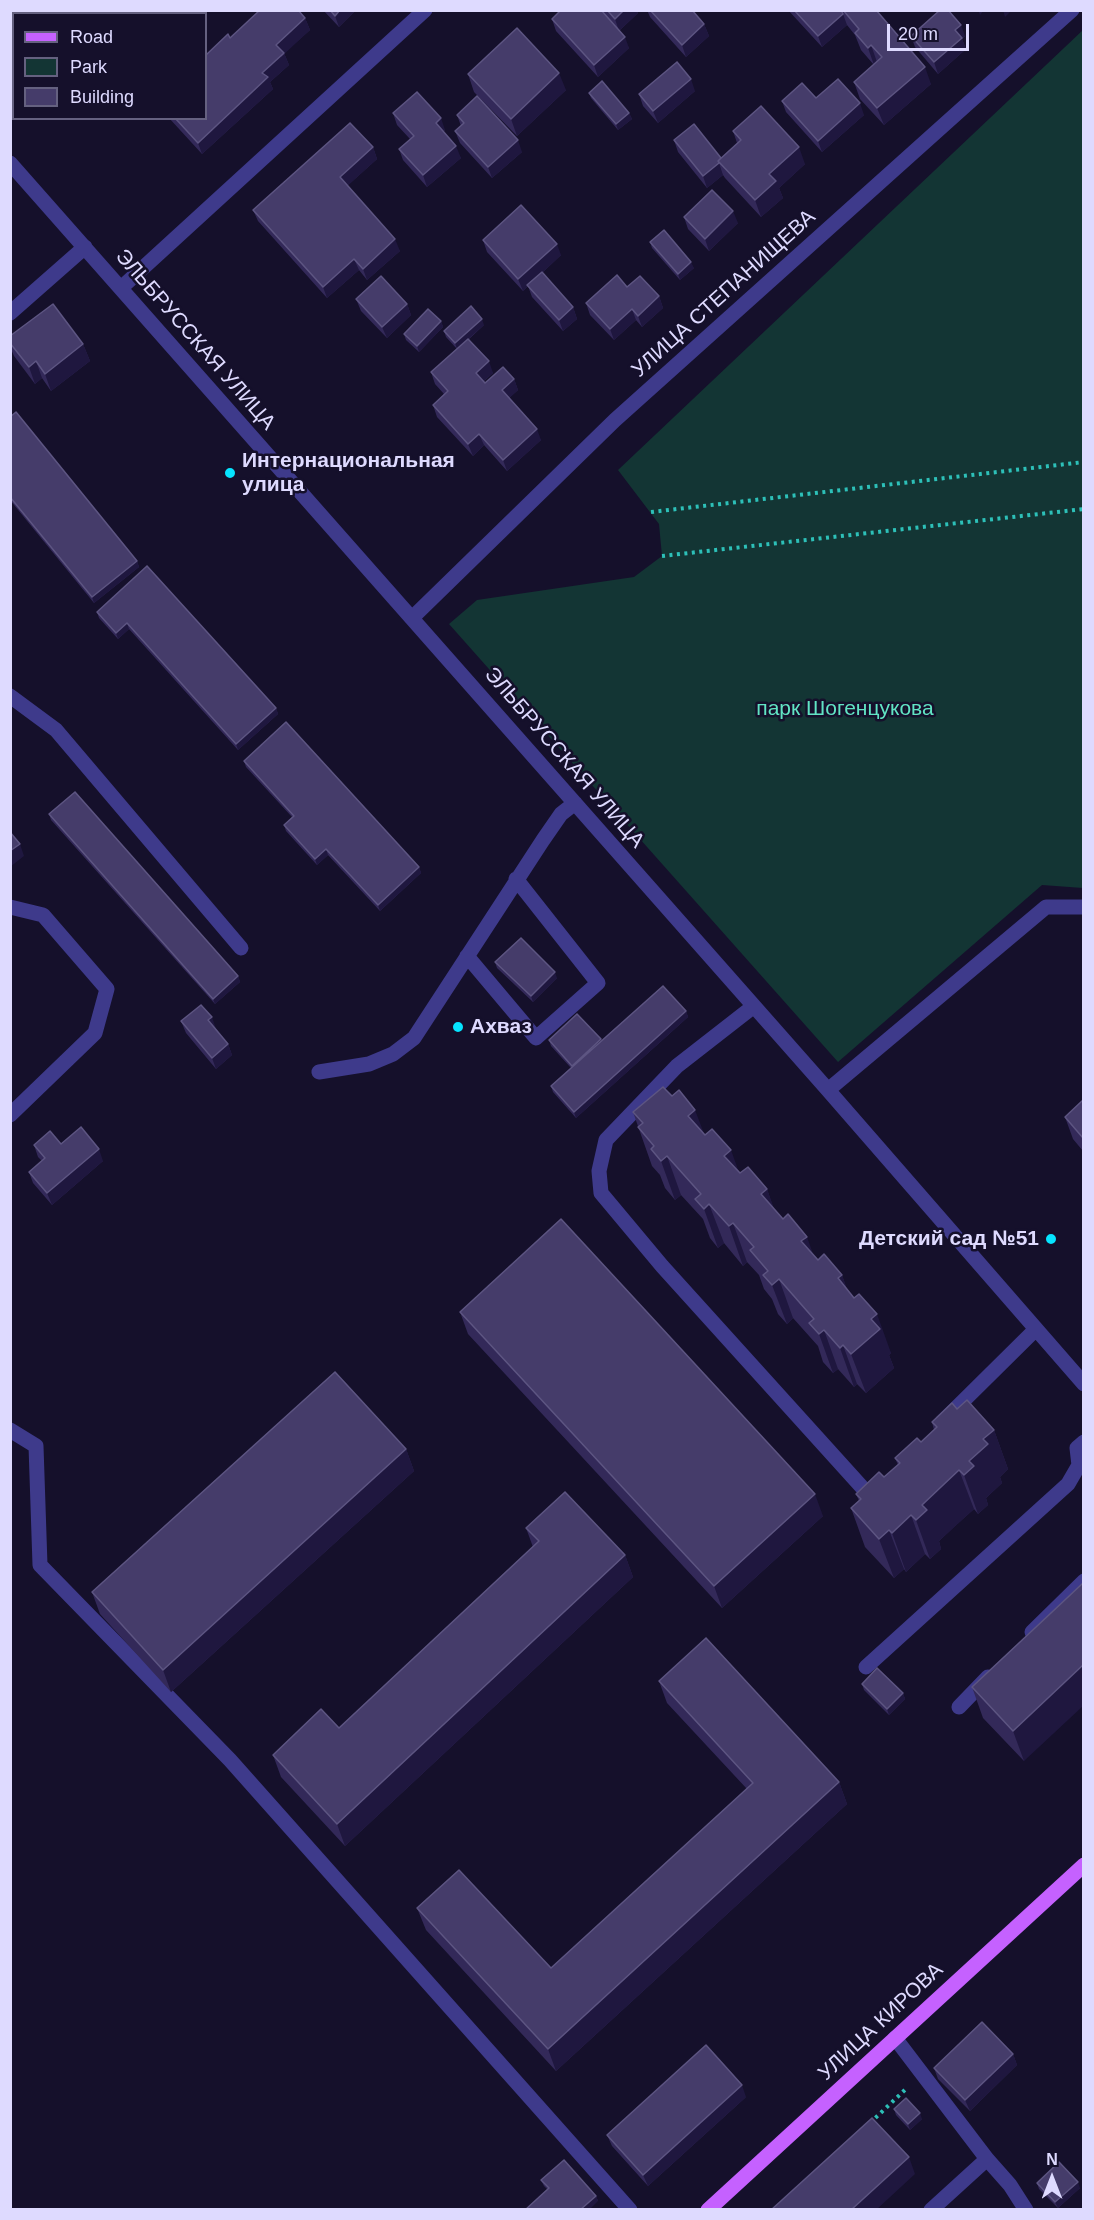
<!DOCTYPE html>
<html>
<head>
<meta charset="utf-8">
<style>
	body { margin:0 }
	#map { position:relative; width:1094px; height:2220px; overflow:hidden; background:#15102b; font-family:Arial,sans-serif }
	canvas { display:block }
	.frame { position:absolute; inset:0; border:12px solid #dedaff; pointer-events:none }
	.legend { position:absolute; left:12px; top:12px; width:195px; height:108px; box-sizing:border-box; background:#15102b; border:2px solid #656180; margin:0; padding:8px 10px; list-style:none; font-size:18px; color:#dedaff }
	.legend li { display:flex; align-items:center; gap:12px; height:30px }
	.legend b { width:30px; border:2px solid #656180 }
	.north { position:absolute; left:1022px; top:2148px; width:60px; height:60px; -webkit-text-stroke:4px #15102b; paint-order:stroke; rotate:0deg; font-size:16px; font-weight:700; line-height:24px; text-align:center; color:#dedaff }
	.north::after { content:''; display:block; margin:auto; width:21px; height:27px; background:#dedaff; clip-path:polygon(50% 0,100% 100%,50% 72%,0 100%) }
	.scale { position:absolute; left:887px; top:24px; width:82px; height:27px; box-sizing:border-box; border:3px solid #dedaff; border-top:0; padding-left:8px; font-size:18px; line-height:21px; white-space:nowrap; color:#dedaff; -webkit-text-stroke:4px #15102b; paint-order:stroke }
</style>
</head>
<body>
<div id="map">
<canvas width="1094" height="2220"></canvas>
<div class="frame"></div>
<ul class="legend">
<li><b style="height:8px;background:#c561ff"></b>Road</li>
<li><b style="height:16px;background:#133534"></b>Park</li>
<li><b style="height:16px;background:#453c6a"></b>Building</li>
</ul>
<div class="north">N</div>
<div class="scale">20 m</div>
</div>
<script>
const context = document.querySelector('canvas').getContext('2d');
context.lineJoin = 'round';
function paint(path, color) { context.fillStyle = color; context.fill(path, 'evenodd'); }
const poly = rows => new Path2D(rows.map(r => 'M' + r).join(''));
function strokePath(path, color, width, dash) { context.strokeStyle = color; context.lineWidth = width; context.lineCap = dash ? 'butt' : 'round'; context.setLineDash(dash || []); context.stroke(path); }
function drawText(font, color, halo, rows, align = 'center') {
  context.font = font + ' Arial,sans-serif'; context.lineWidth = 5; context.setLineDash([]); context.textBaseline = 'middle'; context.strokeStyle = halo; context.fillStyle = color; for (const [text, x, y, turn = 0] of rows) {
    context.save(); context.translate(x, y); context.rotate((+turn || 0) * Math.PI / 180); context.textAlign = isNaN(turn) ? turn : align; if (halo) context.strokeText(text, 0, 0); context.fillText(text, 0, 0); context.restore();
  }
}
paint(poly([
	[1083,30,1083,888,1042,885,838,1062,449,624,477,600,634,577,662,556,659,524,618,470]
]), '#133534');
strokePath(poly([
	[651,512,1084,462],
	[662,556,1084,509],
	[870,2123,908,2087]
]), '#2dc0b8', 4, [3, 4.5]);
strokePath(poly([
	[10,163,828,1090,1084,1384],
	[121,288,425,10],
	[10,313,85,247],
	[412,618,615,420,1072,10],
	[10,696,56,730,241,948],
	[10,907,43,915,107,989,95,1033,10,1115],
	[467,956,536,1038,598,983,516,879],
	[754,1006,677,1066,606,1140,599,1171,601,1193,662,1266,869,1495,876,1487],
	[319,1072,369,1064,393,1054,414,1038,543,840,561,814,575,803],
	[828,1090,1046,907,1084,907],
	[942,1422,1036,1329],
	[10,1430,36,1446,40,1565,230,1760,630,2210],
	[1032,1632,1084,1581],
	[866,1667,1068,1484,1079,1465,1077,1448,1084,1442],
	[959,1707,988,1677],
	[895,2038,987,2159,931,2210],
	[987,2159,1010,2185,1026,2210]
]), '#3e3a8b', 15);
strokePath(poly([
	[708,2210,1084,1865]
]), '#c561ff', 15);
paint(poly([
	[130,10,126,14,98,14,95,11],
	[323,10,356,10,339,27],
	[561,10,637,10,638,13,619,31,629,48,598,77,556,31,552,19],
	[647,10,692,10,704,24,709,36,686,57,650,17],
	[788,10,876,10,931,84,884,125,860,99,854,82,874,65,861,50,855,35,847,25,822,47],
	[305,18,310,30,284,53,289,65,270,82,273,89,202,154,169,118,206,118,230,38],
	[911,36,965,36,962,39,966,49,938,74,915,47],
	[468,74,566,90,517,136,474,92],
	[695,91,658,123,643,106,639,94],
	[589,93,629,113,632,119,618,130,591,98],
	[816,98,864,115,822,152,786,112,782,101],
	[393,113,445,130,443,132,461,158,427,187,403,160,399,149,410,139,397,125],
	[457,115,522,152,492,178,460,143,455,131,461,126],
	[733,131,805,164,779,188,783,198,761,217,725,178,723,175,707,188,678,152,674,140,721,158,737,143],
	[373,147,377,159,347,186,400,251,367,280,359,270,327,298,258,221,253,210],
	[684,217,738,223,709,251,688,229],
	[483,240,561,255,542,273,573,307,577,319,563,331,532,297,528,286,523,291,487,252],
	[650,242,694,268,680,280,652,248],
	[627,287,659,296,663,308,642,327,636,320,614,340,590,315,586,303],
	[356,299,407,304,411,315,387,338,361,311],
	[441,321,443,327,419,352,406,340,404,334],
	[484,325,469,339,493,373,484,381,485,383,514,379,518,390,509,398,541,440,507,471,484,445,473,456,437,417,433,405,444,394,435,384,431,372,457,349,446,337,444,331],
	[10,336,83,344,90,361,51,391,42,378,35,384,14,356,10,347],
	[10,417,137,561,139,567,94,603,10,500],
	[147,566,276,708,278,714,238,750,129,629,118,639,99,618,97,612],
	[244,761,419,867,421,873,380,911,328,855,317,865,286,831,284,825,292,817,246,767],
	[49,814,238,976,240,982,215,1004,51,820],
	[495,962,557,978,533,1002,497,968],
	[686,1011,688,1017,576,1118,553,1092,551,1086,571,1068,551,1046,549,1040,601,1039,601,1041],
	[181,1021,216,1029,228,1044,232,1055,216,1069,186,1033],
	[1083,1100,1083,1151,1073,1139,1065,1117],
	[633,1112,704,1135,739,1172,767,1189,774,1210,818,1260,842,1275,847,1290,891,1353,889,1355,894,1368,866,1393,857,1384,854,1387,838,1369,833,1373,823,1362,818,1346,793,1318,787,1324,778,1314,772,1299,764,1289,759,1275,747,1262,743,1266,724,1243,718,1248,710,1238,703,1219,681,1195,675,1200,665,1188,660,1175,652,1166],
	[61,1144,103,1161,52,1205,33,1183,29,1172,42,1161,38,1157,34,1145],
	[460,1312,823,1516,722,1608,468,1334],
	[957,1409,994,1430,1008,1469,1000,1477,1002,1483,986,1498,988,1505,978,1514,974,1509,955,1526,939,1541,941,1549,930,1559,925,1554,906,1572,904,1569,894,1578,865,1547,851,1508,859,1501,856,1494,884,1477,898,1465,895,1458,921,1442,934,1430,932,1422],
	[406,1449,414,1471,171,1692,100,1614,92,1592],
	[526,1528,625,1555,633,1577,345,1846,281,1777,273,1755,339,1728,533,1547],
	[1083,1583,1024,1761,983,1718,972,1687],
	[659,1681,839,1782,847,1804,556,2071,426,1930,417,1908,551,1968,747,1789,667,1703],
	[862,1684,903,1693,905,1699,889,1715,864,1690],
	[1013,2054,1017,2065,970,2111,938,2079,934,2068],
	[746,2097,648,2186,612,2146,607,2135],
	[894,2109,922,2119,910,2130,896,2115],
	[541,2180,596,2196,598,2201,547,2189,544,2186],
	[1037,2183,1080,2188,1058,2208,1039,2189]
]), '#332959');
paint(poly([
	[113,10,130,10,126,14,109,14],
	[340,10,356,10,339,27,335,16],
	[624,10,637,10,638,13,619,31,615,19],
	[978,10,984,10,980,15],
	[1003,10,1012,10,1005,17],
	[843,14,847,25,822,47,818,36],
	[305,18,310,30,281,57,276,45],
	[704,24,709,36,686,57,682,45],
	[961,25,965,36,962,39,966,49,938,74,934,62,955,30],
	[625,37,629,48,598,77,594,65],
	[871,45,877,62,874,65,868,48],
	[284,53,289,65,270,82,273,89,202,154,198,143,262,73],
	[925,67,931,84,884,125,877,108],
	[559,73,566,90,517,136,511,119],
	[691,79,695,91,658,123,653,111],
	[860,103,864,115,822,152,818,141],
	[629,113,632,119,618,130,616,124],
	[441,118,445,130,440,135,436,123],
	[518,140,522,152,492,178,488,167],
	[456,146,461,158,427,187,423,175],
	[373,147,377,159,344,189,340,177],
	[799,147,805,164,779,188,783,198,761,217,755,200,769,174],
	[719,163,723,175,707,188,703,176],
	[733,211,738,223,709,251,705,239],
	[395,239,400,251,367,280,363,269],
	[557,244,561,255,523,291,518,279],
	[354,259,359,270,327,298,323,287],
	[691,262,694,268,680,280,678,274],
	[659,296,663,308,642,327,638,316],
	[407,304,411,315,387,338,382,327],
	[573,307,577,319,563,331,559,320],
	[632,309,636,320,614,340,610,329],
	[482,319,484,325,457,349,455,343],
	[441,321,443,327,419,352,417,346],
	[83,344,90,361,51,391,45,374],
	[36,361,42,378,35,384,29,367],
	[489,361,493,373,480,384,476,373],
	[514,379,518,390,506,401,502,390],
	[537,429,541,440,507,471,503,460],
	[479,434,484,445,473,456,468,444],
	[137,561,139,567,94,603,92,597],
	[127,623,129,629,118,639,116,633],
	[276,708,278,714,238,750,236,744],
	[20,844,24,856,10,867,10,851],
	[326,849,328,855,317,865,315,859],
	[419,867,421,873,380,911,378,905],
	[555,972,557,978,533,1002,531,996],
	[238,976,240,982,215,1004,213,999],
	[686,1011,688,1017,576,1118,574,1112],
	[212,1017,216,1029,212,1032,208,1020],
	[601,1039,603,1045,574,1072,572,1066],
	[228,1044,232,1055,216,1069,212,1058],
	[695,1110,710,1149,688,1116],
	[99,1149,103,1161,52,1205,47,1193],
	[731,1150,745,1189,724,1156],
	[667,1156,681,1195,675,1200,661,1161],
	[767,1189,781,1228,761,1194],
	[709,1204,724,1243,718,1248,704,1209],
	[733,1223,747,1262,743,1266,729,1226],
	[807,1237,821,1276,801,1241],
	[842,1275,856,1314,838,1278],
	[779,1279,793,1318,787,1324,772,1285],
	[877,1314,891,1353,889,1355,894,1368,866,1393,851,1354,871,1319],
	[824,1330,838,1369,833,1373,819,1334],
	[843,1345,857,1384,854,1387,840,1348],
	[994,1430,1008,1469,1000,1477,1002,1483,986,1498,988,1505,978,1514,964,1475,969,1461,983,1439],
	[406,1449,414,1471,171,1692,163,1670],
	[959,1470,974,1509,939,1541,941,1549,930,1559,916,1520,922,1505],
	[815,1494,823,1516,722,1608,714,1586],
	[911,1515,925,1554,906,1572,892,1533],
	[889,1530,904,1569,894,1578,879,1539],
	[625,1555,633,1577,345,1846,337,1824],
	[1083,1665,1083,1706,1024,1761,1013,1731],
	[903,1693,905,1699,889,1715,887,1709],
	[839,1782,847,1804,556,2071,548,2049],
	[1013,2054,1017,2065,970,2111,965,2100],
	[742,2085,746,2097,648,2186,643,2175],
	[920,2113,922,2119,910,2130,908,2124],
	[909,2157,915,2174,876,2210,851,2210],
	[1078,2182,1080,2188,1058,2208,1055,2202],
	[596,2196,598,2201,589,2210,580,2210]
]), '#1f173f');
const building = poly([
	[102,10,113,10,109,14,104,14,102,10],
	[260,10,298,10,305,18,276,45,284,53,262,73,268,77,198,143,175,118,206,118,206,55,228,34,230,38,260,10],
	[330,10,340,10,335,16,330,10],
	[561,10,601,10,625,37,594,65,552,19,561,10],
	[607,10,624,10,615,19,607,10],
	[650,10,692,10,704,24,682,45,650,10],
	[794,10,841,10,843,14,818,36,794,10],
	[843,10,876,10,925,67,877,108,854,82,882,57,871,45,868,48,855,33,859,29,843,10],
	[940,10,948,10,961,25,955,30,962,38,934,62,911,36,940,10],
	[517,28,559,73,511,119,468,74,517,28],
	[677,62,691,79,653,111,639,94,677,62],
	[838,79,860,103,818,141,782,101,802,83,816,98,838,79],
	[602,81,629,113,616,124,589,93,602,81],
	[417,92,441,118,436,123,456,146,423,175,399,149,414,136,393,113,417,92],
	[477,96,518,140,488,167,455,131,464,123,457,115,477,96],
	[761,106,799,147,769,174,776,181,755,200,718,161,741,140,733,131,761,106],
	[350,123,373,147,340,177,395,239,363,269,354,259,323,287,253,210,350,123],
	[694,124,721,158,718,161,719,163,703,176,674,140,694,124],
	[712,190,733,211,705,239,684,217,712,190],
	[521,205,557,244,518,279,483,240,521,205],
	[664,230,691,262,678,274,650,242,664,230],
	[542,272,573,307,559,320,527,285,542,272],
	[617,275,627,287,640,276,659,296,638,316,632,309,610,329,586,303,617,275],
	[381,276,407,304,382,327,356,299,381,276],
	[53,304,83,344,45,374,36,361,29,367,10,343,10,336,53,304],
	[471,306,482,319,455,343,444,331,471,306],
	[428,309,441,321,417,346,404,334,428,309],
	[468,339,489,361,476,373,485,383,503,367,514,379,502,390,537,429,503,460,479,434,468,444,433,405,448,391,431,372,468,339],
	[16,412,137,561,92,597,10,497,10,417,16,412],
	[147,566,276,708,236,744,127,623,116,633,97,612,147,566],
	[286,722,419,867,378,905,326,849,315,859,284,825,294,816,244,761,286,722],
	[75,792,238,976,213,999,49,814,75,792],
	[10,832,20,844,10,851,10,832],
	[521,938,555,972,531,996,495,962,521,938],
	[663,986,686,1011,574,1112,551,1086,663,986],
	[201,1005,212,1017,208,1020,228,1044,212,1058,181,1021,201,1005],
	[577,1014,601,1039,572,1066,549,1040,577,1014],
	[663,1087,672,1096,679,1090,695,1110,688,1116,705,1135,712,1129,731,1150,724,1156,740,1173,748,1167,767,1189,761,1194,783,1219,788,1214,807,1237,801,1241,818,1260,824,1254,842,1275,838,1278,854,1298,859,1294,877,1314,871,1319,880,1329,851,1354,843,1345,840,1348,824,1330,819,1334,809,1323,814,1319,779,1279,772,1285,763,1275,768,1271,750,1250,754,1247,733,1223,729,1226,709,1204,704,1209,695,1199,701,1194,667,1156,661,1161,651,1149,654,1146,638,1127,643,1123,633,1112,663,1087],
	[1083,1100,1083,1138,1065,1117,1083,1100],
	[81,1127,99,1149,47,1193,29,1172,45,1158,34,1145,50,1131,61,1144,81,1127],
	[561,1219,815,1494,714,1586,460,1312,561,1219],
	[335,1372,406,1449,163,1670,92,1592,335,1372],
	[967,1400,994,1430,983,1439,988,1444,969,1461,974,1466,964,1475,959,1470,941,1487,922,1505,927,1510,916,1520,911,1515,892,1533,889,1530,879,1539,851,1508,861,1499,856,1494,879,1472,884,1477,900,1463,895,1458,917,1438,921,1442,937,1427,932,1422,952,1403,957,1409,967,1400],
	[565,1492,625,1555,337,1824,273,1755,321,1709,339,1728,539,1541,526,1528,565,1492],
	[1083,1583,1083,1665,1013,1731,972,1687,1083,1583],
	[706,1638,839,1782,548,2049,417,1908,459,1870,551,1968,753,1783,659,1681,706,1638],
	[877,1668,903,1693,887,1709,862,1684,877,1668],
	[982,2022,1013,2054,965,2100,934,2068,982,2022],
	[706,2045,742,2085,643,2175,607,2135,706,2045],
	[906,2098,920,2113,908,2124,894,2109,906,2098],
	[872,2118,909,2157,851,2210,771,2210,872,2118],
	[564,2160,596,2196,580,2210,525,2210,549,2188,541,2180,564,2160],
	[1059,2162,1078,2182,1055,2202,1037,2183,1059,2162]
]);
paint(building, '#453c6a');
strokePath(building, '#5d5582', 1.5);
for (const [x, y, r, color] of [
	[230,473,6,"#06e4ff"],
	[458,1027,6,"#06e4ff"],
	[1051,1239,6,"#06e4ff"]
]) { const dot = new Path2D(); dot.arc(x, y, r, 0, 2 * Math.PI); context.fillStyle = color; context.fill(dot); strokePath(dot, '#15102b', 2); }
drawText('21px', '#dedaff', '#15102b', [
	["УЛИЦА СТЕПАНИЩЕВА",724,294,-42],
	["ЭЛЬБРУССКАЯ УЛИЦА",195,340,49],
	["ЭЛЬБРУССКАЯ УЛИЦА",564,758,49],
	["УЛИЦА КИРОВА",881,2022,-43]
]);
drawText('bold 21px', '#dedaff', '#15102b', [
	["Интернациональная",242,461],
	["улица",242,485],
	["Ахваз",470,1027],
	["Детский сад №51",1039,1239,"right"]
], 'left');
drawText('21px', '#61e4c4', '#15102b', [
	["парк Шогенцукова",845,709]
]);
</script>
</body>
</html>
